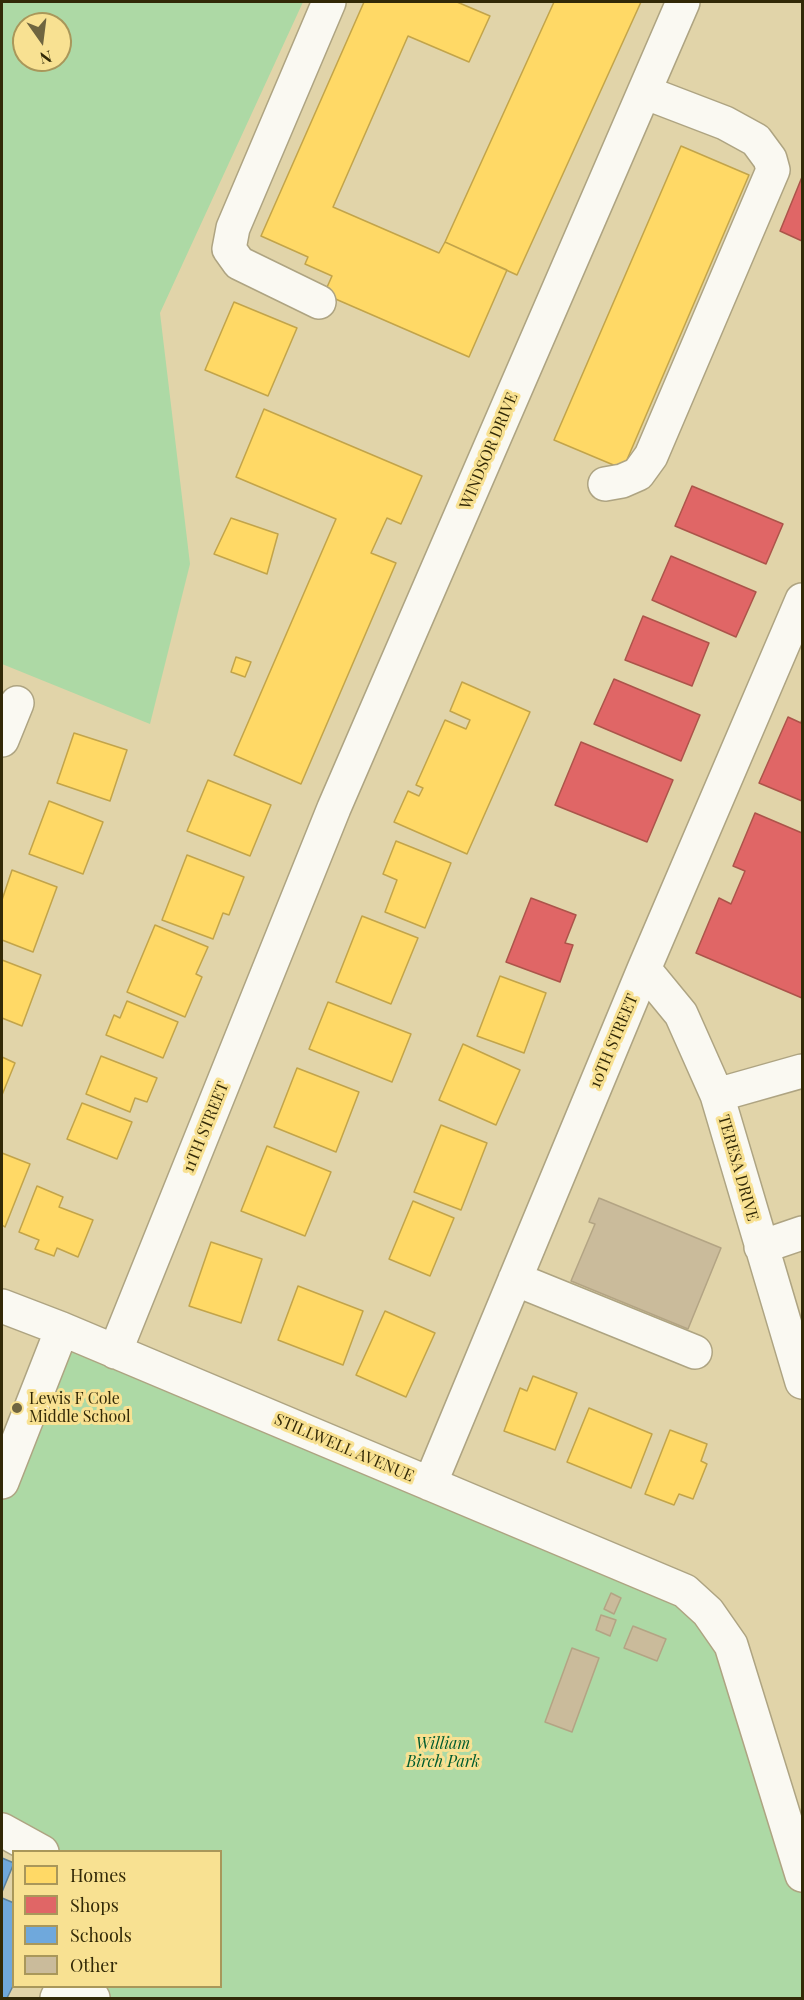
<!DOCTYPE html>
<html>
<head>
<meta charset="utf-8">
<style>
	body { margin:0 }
	#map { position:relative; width:804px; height:2000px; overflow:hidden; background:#e1d4a9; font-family:"Playfair Display",serif }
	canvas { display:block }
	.frame { position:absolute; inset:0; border:3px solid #322907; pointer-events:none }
	.legend { position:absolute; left:12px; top:1850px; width:210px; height:138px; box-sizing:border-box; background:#f8e192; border:2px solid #a9975a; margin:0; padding:8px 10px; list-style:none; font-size:18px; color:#322907 }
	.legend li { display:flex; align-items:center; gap:12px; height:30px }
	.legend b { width:30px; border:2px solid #a9975a }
	.north { position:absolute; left:12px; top:12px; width:60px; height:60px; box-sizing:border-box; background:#f8e192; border:2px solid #a9975a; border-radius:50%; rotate:166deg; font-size:16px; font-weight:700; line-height:24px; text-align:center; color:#322907 }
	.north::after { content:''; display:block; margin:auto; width:21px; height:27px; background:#6f6540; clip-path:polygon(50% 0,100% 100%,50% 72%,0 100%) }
</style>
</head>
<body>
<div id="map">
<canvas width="804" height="2000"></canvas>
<div class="frame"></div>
<ul class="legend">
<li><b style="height:16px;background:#ffd966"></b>Homes</li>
<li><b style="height:16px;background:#e06666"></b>Shops</li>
<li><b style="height:16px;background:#6fa8dc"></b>Schools</li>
<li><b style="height:16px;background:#cabb9b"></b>Other</li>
</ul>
<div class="north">N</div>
</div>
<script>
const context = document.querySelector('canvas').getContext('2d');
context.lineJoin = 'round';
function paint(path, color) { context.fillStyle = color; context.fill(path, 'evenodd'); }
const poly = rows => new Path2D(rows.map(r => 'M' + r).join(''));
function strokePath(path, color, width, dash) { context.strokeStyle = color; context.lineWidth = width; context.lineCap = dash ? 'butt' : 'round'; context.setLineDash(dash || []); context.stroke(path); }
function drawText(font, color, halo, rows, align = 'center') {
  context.font = font + ' "Playfair Display",serif'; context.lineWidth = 6; context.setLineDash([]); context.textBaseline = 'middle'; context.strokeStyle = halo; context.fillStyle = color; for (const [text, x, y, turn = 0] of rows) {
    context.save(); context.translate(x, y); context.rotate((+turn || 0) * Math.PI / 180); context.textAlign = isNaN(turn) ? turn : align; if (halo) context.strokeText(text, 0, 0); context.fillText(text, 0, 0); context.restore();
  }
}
paint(poly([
	[2,2,303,2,160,313,190,564,150,724,2,664],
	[24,24,60,24,60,60,24,60],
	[62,1329,708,1612,802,1875,802,1998,56,1998,61,1987,220,1986,220,1852,49,1851,2,1820,2,1487]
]), '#add9a5');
const homes = poly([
	[364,2,457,2,490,16,469,62,408,36,333,207,439,253,445,242,507,270,469,357,324,294,332,276,305,264,308,257,261,236,364,2],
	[554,2,641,2,517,275,445,242,554,2],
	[681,146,749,175,623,469,554,440,681,146],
	[234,302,297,328,268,396,205,370,234,302],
	[264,409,422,476,401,524,387,518,371,553,396,563,301,784,234,755,336,519,236,477,264,409],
	[231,518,278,534,267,574,214,554,231,518],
	[236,657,251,662,245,677,231,672,236,657],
	[462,682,530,712,467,854,394,822,408,791,419,796,423,788,416,785,445,720,466,729,470,720,450,711,462,682],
	[74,733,127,750,110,801,57,783,74,733],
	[208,780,271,805,250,856,187,831,208,780],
	[49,801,103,822,83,874,29,854,49,801],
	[396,841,451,863,425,928,385,912,397,880,383,874,396,841],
	[187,855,244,877,229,915,223,913,213,939,162,920,187,855],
	[12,870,57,887,33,952,2,940,2,900,12,870],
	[362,916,418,938,391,1004,336,982,362,916],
	[155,925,208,947,196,974,202,977,185,1017,127,992,155,925],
	[2,960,41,975,22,1026,2,1018,2,960],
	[500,976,546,993,524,1053,477,1036,500,976],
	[127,1001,178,1022,163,1058,106,1035,114,1015,120,1018,127,1001],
	[328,1002,411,1034,392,1082,309,1049,328,1002],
	[463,1044,520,1070,496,1125,439,1100,463,1044],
	[101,1056,157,1078,147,1102,135,1098,130,1112,86,1094,101,1056],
	[2,1057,15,1063,2,1095,2,1057],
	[297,1068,359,1092,336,1152,274,1127,297,1068],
	[82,1103,132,1122,117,1159,67,1139,82,1103],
	[441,1125,487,1143,461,1210,414,1192,441,1125],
	[267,1146,331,1172,305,1236,241,1211,267,1146],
	[2,1153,30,1164,5,1227,2,1225,2,1153],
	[37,1186,63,1197,59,1207,93,1220,78,1257,57,1248,54,1256,35,1249,39,1240,19,1232,37,1186],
	[413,1201,454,1218,430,1276,389,1259,413,1201],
	[211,1242,262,1259,241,1323,189,1306,211,1242],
	[298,1286,363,1311,343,1365,278,1340,298,1286],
	[385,1311,435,1333,406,1397,356,1375,385,1311],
	[533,1376,577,1393,555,1450,504,1431,520,1388,527,1391,533,1376],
	[589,1408,652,1434,631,1488,567,1462,589,1408],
	[670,1430,707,1444,701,1461,707,1464,693,1499,679,1494,674,1505,645,1494,670,1430]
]);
paint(homes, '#ffd966');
strokePath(homes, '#c2a44a', 1.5);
const shops = poly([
	[802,177,802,241,780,231,802,177],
	[692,486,783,524,766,564,675,526,692,486],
	[671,556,756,592,736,637,652,600,671,556],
	[643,616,709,643,692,686,625,660,643,616],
	[614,679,700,715,681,761,594,724,614,679],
	[788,717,801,723,802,719,802,801,759,783,788,717],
	[581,742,673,780,647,842,555,805,581,742],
	[755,813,802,833,802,998,696,953,719,898,731,904,745,871,733,866,755,813],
	[531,898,576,915,565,943,573,945,560,982,506,962,531,898]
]);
paint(shops, '#e06666');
strokePath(shops, '#ac544a', 1.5);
const schools = poly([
	[2,1858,14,1863,2,1892,2,1858],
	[2,1898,14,1903,14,1984,7,1998,2,1998,2,1898]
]);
paint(schools, '#6fa8dc');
strokePath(schools, '#5d829c', 1.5);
const building = poly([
	[599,1198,721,1248,688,1329,571,1281,595,1224,589,1222,599,1198],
	[611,1593,621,1598,614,1614,604,1609,611,1593],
	[601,1615,616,1620,610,1636,596,1630,601,1615],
	[633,1626,666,1639,657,1661,624,1648,633,1626],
	[572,1648,599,1658,572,1732,545,1722,572,1648]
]);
paint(building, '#cabb9b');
strokePath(building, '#b3a484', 1.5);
const minor = poly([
	[319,302,239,263,229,249,233,228,329,2],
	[605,484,622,481,638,474,651,456,773,170,770,159,756,140,725,123,644,92],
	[2,740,17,703],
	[644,969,681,1014,717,1095,802,1382],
	[717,1095,802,1071],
	[761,1247,802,1233],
	[515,1279,695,1352],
	[2,1306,62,1329,685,1591,708,1612,731,1645,802,1875],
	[115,1352,334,808,683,2],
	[2,1482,62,1329],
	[430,1484,644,969,802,600],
	[2,1830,42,1852],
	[85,1986,93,1998],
	[57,1998,63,1986]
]);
strokePath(minor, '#aea482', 36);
strokePath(minor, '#faf9f2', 33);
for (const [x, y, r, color] of [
	[17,1408,6,"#6f6540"]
]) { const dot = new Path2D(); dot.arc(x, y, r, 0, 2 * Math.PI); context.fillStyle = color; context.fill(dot); strokePath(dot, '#f8e192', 2); }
drawText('16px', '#322907', '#f8e192', [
	["WINDSOR DRIVE",489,451,-67],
	["10TH STREET",614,1041,-67],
	["11TH STREET",206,1127,-68],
	["TERESA DRIVE",738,1168,74],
	["STILLWELL AVENUE",344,1448,23]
]);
drawText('16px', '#322907', '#f8e192', [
	["Lewis F Cole",29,1399],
	["Middle School",29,1417]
], 'left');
drawText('italic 16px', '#005c2f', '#f8e192', [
	["William",443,1744],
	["Birch Park",443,1762]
]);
</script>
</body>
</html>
